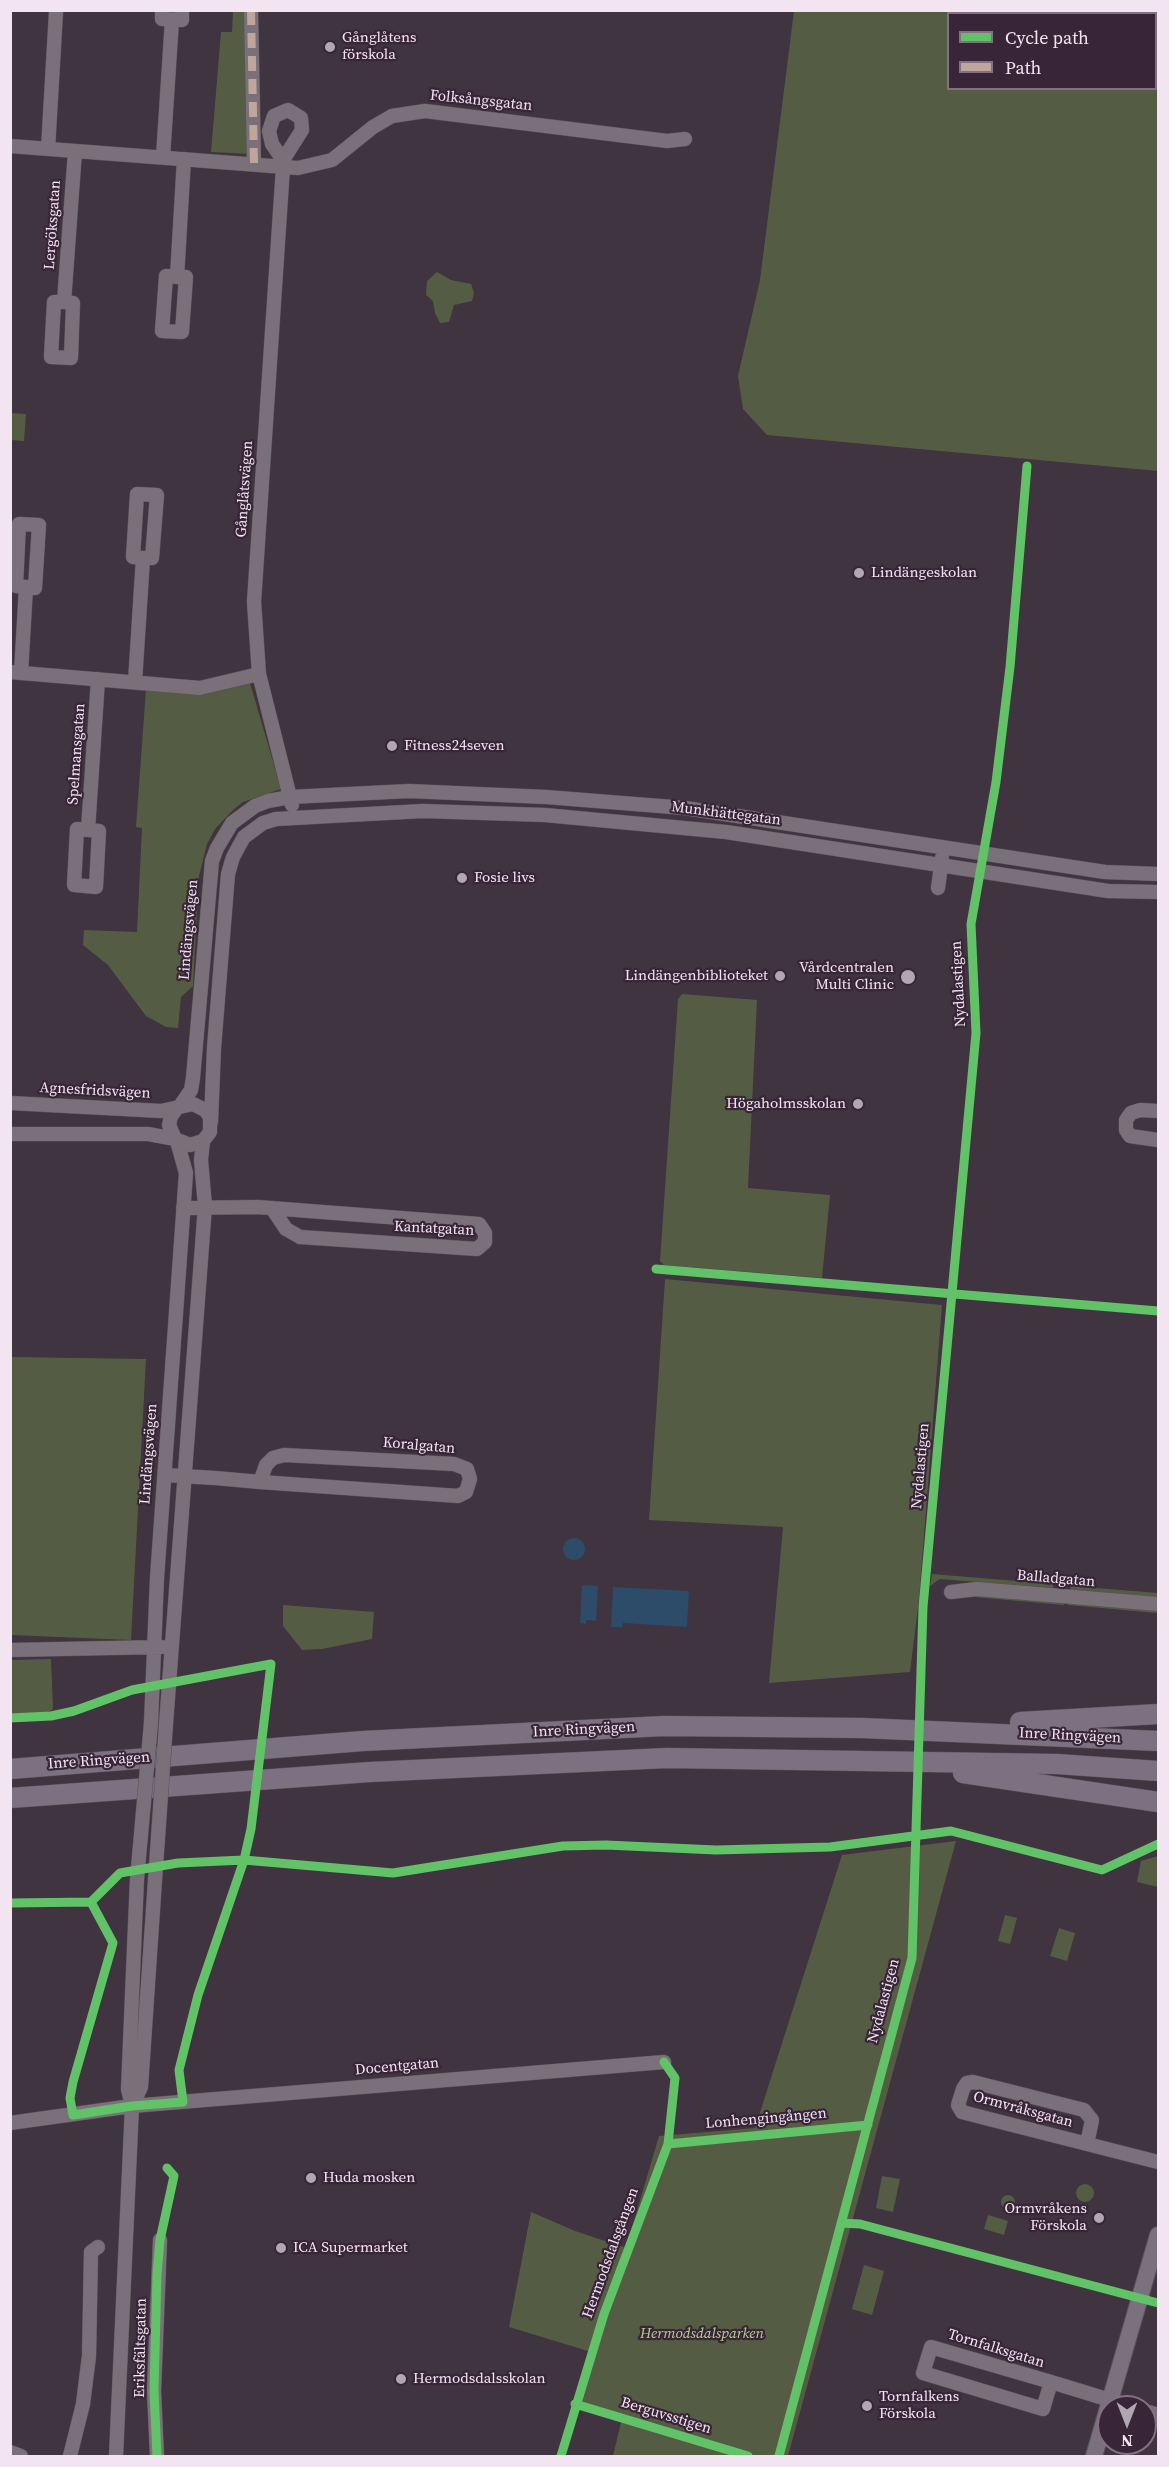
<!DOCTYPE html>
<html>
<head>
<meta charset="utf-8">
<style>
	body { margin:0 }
	#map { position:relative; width:1169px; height:2467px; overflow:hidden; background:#3f343f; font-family:"Source Serif 4",serif }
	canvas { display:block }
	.frame { position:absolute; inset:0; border:12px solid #f2e4f1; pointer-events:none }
	.legend { position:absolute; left:947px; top:12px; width:210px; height:78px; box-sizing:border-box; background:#392538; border:2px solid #837182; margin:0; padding:8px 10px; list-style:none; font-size:18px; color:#f2e4f1 }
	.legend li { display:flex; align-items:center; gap:12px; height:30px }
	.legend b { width:30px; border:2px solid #837182 }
	.north { position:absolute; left:1097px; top:2395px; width:60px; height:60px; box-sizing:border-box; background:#392538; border:2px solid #837182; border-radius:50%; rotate:180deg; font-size:16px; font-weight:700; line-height:24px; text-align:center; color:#f2e4f1 }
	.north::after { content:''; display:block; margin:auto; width:21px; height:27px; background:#b3a6b3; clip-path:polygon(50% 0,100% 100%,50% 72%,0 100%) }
</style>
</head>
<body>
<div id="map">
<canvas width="1169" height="2467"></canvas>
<div class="frame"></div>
<ul class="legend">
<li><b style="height:8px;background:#61c268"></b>Cycle path</li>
<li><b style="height:8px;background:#c0a59a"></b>Path</li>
</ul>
<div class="north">N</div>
</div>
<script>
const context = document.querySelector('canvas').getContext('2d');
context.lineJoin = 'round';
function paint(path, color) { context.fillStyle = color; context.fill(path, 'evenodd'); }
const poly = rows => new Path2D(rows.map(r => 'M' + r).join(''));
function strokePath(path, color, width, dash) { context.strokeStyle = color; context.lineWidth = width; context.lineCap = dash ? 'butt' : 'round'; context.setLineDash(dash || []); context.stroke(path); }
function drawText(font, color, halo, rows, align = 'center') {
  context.font = font + ' "Source Serif 4",serif'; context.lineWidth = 4.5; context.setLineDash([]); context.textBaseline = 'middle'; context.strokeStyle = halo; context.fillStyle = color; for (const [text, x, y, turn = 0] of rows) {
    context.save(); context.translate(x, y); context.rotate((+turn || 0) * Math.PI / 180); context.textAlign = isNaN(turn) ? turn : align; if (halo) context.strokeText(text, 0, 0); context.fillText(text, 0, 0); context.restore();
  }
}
paint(poly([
	[233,11,249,11,252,154,211,152,221,32,232,32],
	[794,11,1158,11,1158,471,767,435,743,409,738,376,760,280],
	[948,14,1156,14,1156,88,948,88],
	[437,272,451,280,471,284,474,293,472,301,454,305,449,322,440,323,435,313,433,301,426,295,427,281],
	[11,413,26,414,24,441,11,440],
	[250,683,281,789,243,802,233,810,215,829,207,844,199,876,193,986,181,997,178,1028,166,1027,146,1016,108,965,83,945,84,930,137,932,142,828,136,827,146,689,203,695],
	[682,994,757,1000,748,1188,830,1195,822,1278,664,1265,660,1261,678,999],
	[665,1279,942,1305,919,1599,910,1672,769,1683,783,1527,649,1520],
	[11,1357,146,1359,131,1640,11,1635],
	[932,1574,1053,1584,1053,1588,940,1579,930,1586],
	[1071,1586,1158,1593,1158,1597,1070,1590],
	[977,1596,1064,1603,1064,1605,974,1597],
	[1068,1603,1157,1611,1157,1613,1068,1605],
	[283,1605,374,1612,372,1639,322,1649,302,1650,283,1626],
	[51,1659,53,1709,47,1714,11,1715,11,1660],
	[956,1841,788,2456,613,2456,622,2418,572,2404,588,2351,509,2327,531,2212,575,2231,626,2248,659,2136,755,2128,842,1855],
	[1158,1856,1158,1887,1137,1882,1141,1861],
	[1005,1915,1017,1918,1010,1944,998,1941],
	[1059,1928,1075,1933,1067,1961,1050,1956],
	[882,2176,900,2179,893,2212,876,2208],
	'1076 2193a9 9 0 1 1 18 0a9 9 0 1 1-18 0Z',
	'1001 2202a7 7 0 1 1 14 0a7 7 0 1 1-14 0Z',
	[988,2215,1008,2221,1004,2235,984,2229],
	[864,2265,884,2271,872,2315,852,2309]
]), '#545d44');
paint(poly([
	'563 1549a11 11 0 1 1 22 0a11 11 0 1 1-22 0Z',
	[582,1585,598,1586,596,1621,586,1620,586,1624,580,1623],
	[613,1587,689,1591,687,1627,623,1623,622,1627,611,1627]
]), '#2c4c6a');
const minor = poly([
	[162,10,162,19,182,20,182,10],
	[251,10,254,164],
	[10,146,298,168,332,160,373,127,392,116,425,111,667,141,685,139],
	[48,149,56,12],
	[163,157,172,20],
	[283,160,302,130,301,118,288,110,274,116,269,131,272,144,283,160,283,167,254,602,259,674,292,805],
	[177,277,186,277,182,332,162,331,166,276,177,277,184,159],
	[64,302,73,303,71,358,51,357,54,302,64,302,75,151],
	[10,672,200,688,259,674],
	[21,673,26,587,35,588,39,525,19,524,16,586,26,587],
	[135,682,143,558,152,558,157,495,137,494,133,557,143,558],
	[88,830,99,831,96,887,74,885,77,829,88,830,98,679],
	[938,888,942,858],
	[10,1103,161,1111,193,1104,205,1110,210,1117,210,1132,203,1141,190,1145,175,1139,169,1125,171,1116,177,1108],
	[180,1106,191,1090,193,1078,212,861,217,848,232,823,255,806,268,801,290,797,409,791,546,797,685,808,1105,872,1158,874],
	[1158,1111,1140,1110,1131,1113,1126,1120,1126,1130,1130,1136,1158,1140],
	[211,1122,214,1048,228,874,233,857,244,837,263,823,276,819,423,811,545,815,726,832,1108,891,1158,892],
	[10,1134,148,1134,175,1139],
	[183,1208,257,1207,479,1224,485,1233,485,1242,477,1249,300,1237,286,1229,272,1208],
	[165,1475,215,1478,260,1482,458,1496,466,1492,470,1479,467,1469,454,1464,284,1455,273,1458,266,1465,260,1482],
	[951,1592,977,1589,1158,1604],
	[10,1650,162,1647],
	[151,1723,157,1578,186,1173,177,1141],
	[166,1724,205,1206,201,1160,203,1141],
	[132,2106,141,2087,155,1880],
	[10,2123,132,2106,664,2062],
	[1087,2144,1092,2120,1084,2110,973,2082,967,2083,963,2089,958,2105,962,2112,989,2119,1158,2162],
	[1051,2382,1043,2409,923,2373,931,2347,1051,2382,1110,2400,1133,2407],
	[1145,2411,1158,2415],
	[10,2452,21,2456],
	[70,2456,83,2404,89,2356,91,2252,98,2247],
	[116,2456,132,2106,128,2089,137,1879],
	[157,2456,154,2391,160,2240]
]);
const major = poly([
	[1094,2456,1158,2235]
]);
const highway = poly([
	[1020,1722,1158,1714],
	[10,1769,363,1741,664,1726,862,1728,1158,1741],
	[963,1773,1158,1802],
	[10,1798,370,1772,667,1758,1057,1764,1158,1771]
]);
strokePath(minor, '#5b515a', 15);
strokePath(major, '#5b515a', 18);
strokePath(highway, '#5b515a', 21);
strokePath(minor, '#7a707a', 14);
strokePath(major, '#7a717d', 16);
strokePath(highway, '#7b7180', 20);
const minorBridge = poly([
	[137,1879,151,1723],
	[155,1880,166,1724]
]);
strokePath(minorBridge, '#5b515a', 15, []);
strokePath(minorBridge, '#7a707a', 14);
strokePath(poly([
	[251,10,254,164]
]), '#c0a59a', 8, [15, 8]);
strokePath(poly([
	[656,1269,1158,1311],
	[10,1718,51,1716,74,1711,132,1690,271,1664,251,1829,244,1860,198,1995,179,2070,183,2102,132,2106,73,2115,70,2098,73,2082,113,1943,91,1902],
	[91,1902,120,1873,178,1863,244,1860,393,1873,563,1846,606,1845,716,1850,830,1847,951,1831,1102,1870,1158,1844],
	[10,1903,91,1902],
	[668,2144,868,2125],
	[841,2223,860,2224,1158,2303],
	[575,2404,748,2456],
	[157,2456,154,2391,157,2274,160,2240,174,2176,167,2168],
	[561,2456,604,2314,668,2144,675,2078,664,2062],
	[779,2456,912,1958,923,1607,976,1033,971,924,996,782,1010,667,1027,466]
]), '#61c268', 9);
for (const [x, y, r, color] of [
	[330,47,6,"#b3a6b3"],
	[859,573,6,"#b3a6b3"],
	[392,746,6,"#b3a6b3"],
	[462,878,6,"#b3a6b3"],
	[780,976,6,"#b3a6b3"],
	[908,977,8,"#b3a6b3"],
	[858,1104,6,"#b3a6b3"],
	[311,2178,6,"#b3a6b3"],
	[1099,2218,6,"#b3a6b3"],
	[281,2248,6,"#b3a6b3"],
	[401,2379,6,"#b3a6b3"],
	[867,2406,6,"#b3a6b3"]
]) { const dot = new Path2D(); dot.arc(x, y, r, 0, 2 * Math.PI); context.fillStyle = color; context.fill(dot); strokePath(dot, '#392538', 2); }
drawText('15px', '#f2e4f1', '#392538', [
	["Gånglåtens",342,38],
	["förskola",342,55],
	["Lindängeskolan",871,573],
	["Fitness24seven",404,746],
	["Fosie livs",474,878],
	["Vårdcentralen",894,968,"right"],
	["Multi Clinic",894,985,"right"],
	["Lindängenbiblioteket",768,976,"right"],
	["Högaholmsskolan",846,1104,"right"],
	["Huda mosken",323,2178],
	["Ormvråkens",1087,2209,"right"],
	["Förskola",1087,2226,"right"],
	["ICA Supermarket",293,2248],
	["Hermodsdalsskolan",413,2379],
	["Tornfalkens",879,2397],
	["Förskola",879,2414]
], 'left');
drawText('15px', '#f2e4f1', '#392538', [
	["Folksångsgatan",481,101,6],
	["Lergöksgatan",53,225,-86],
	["Gånglåtsvägen",245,489,-86],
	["Spelmansgatan",77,754,-86],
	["Munkhättegatan",726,814,7],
	["Lindängsvägen",189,930,-85],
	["Nydalastigen",959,984,-93],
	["Agnesfridsvägen",95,1091,3],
	["Kantatgatan",434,1229,3],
	["Koralgatan",419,1446,5],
	["Lindängsvägen",149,1454,-86],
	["Nydalastigen",921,1466,-85],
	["Balladgatan",1056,1579,5],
	["Inre Ringvägen",584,1730,-3],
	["Inre Ringvägen",1070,1736,3],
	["Inre Ringvägen",99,1761,-4],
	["Nydalastigen",884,2001,-75],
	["Docentgatan",397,2067,-5],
	["Ormvråksgatan",1023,2110,15],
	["Lonhengingången",766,2119,-5],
	["Hermodsdalsgången",611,2253,-70],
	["Eriksfältsgatan",141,2348,-89],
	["Tornfalksgatan",996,2349,17],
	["Berguvsstigen",666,2416,17]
]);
drawText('italic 15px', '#b6d18a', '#392538', [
	["Hermodsdalsparken",702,2334]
]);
</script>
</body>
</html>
